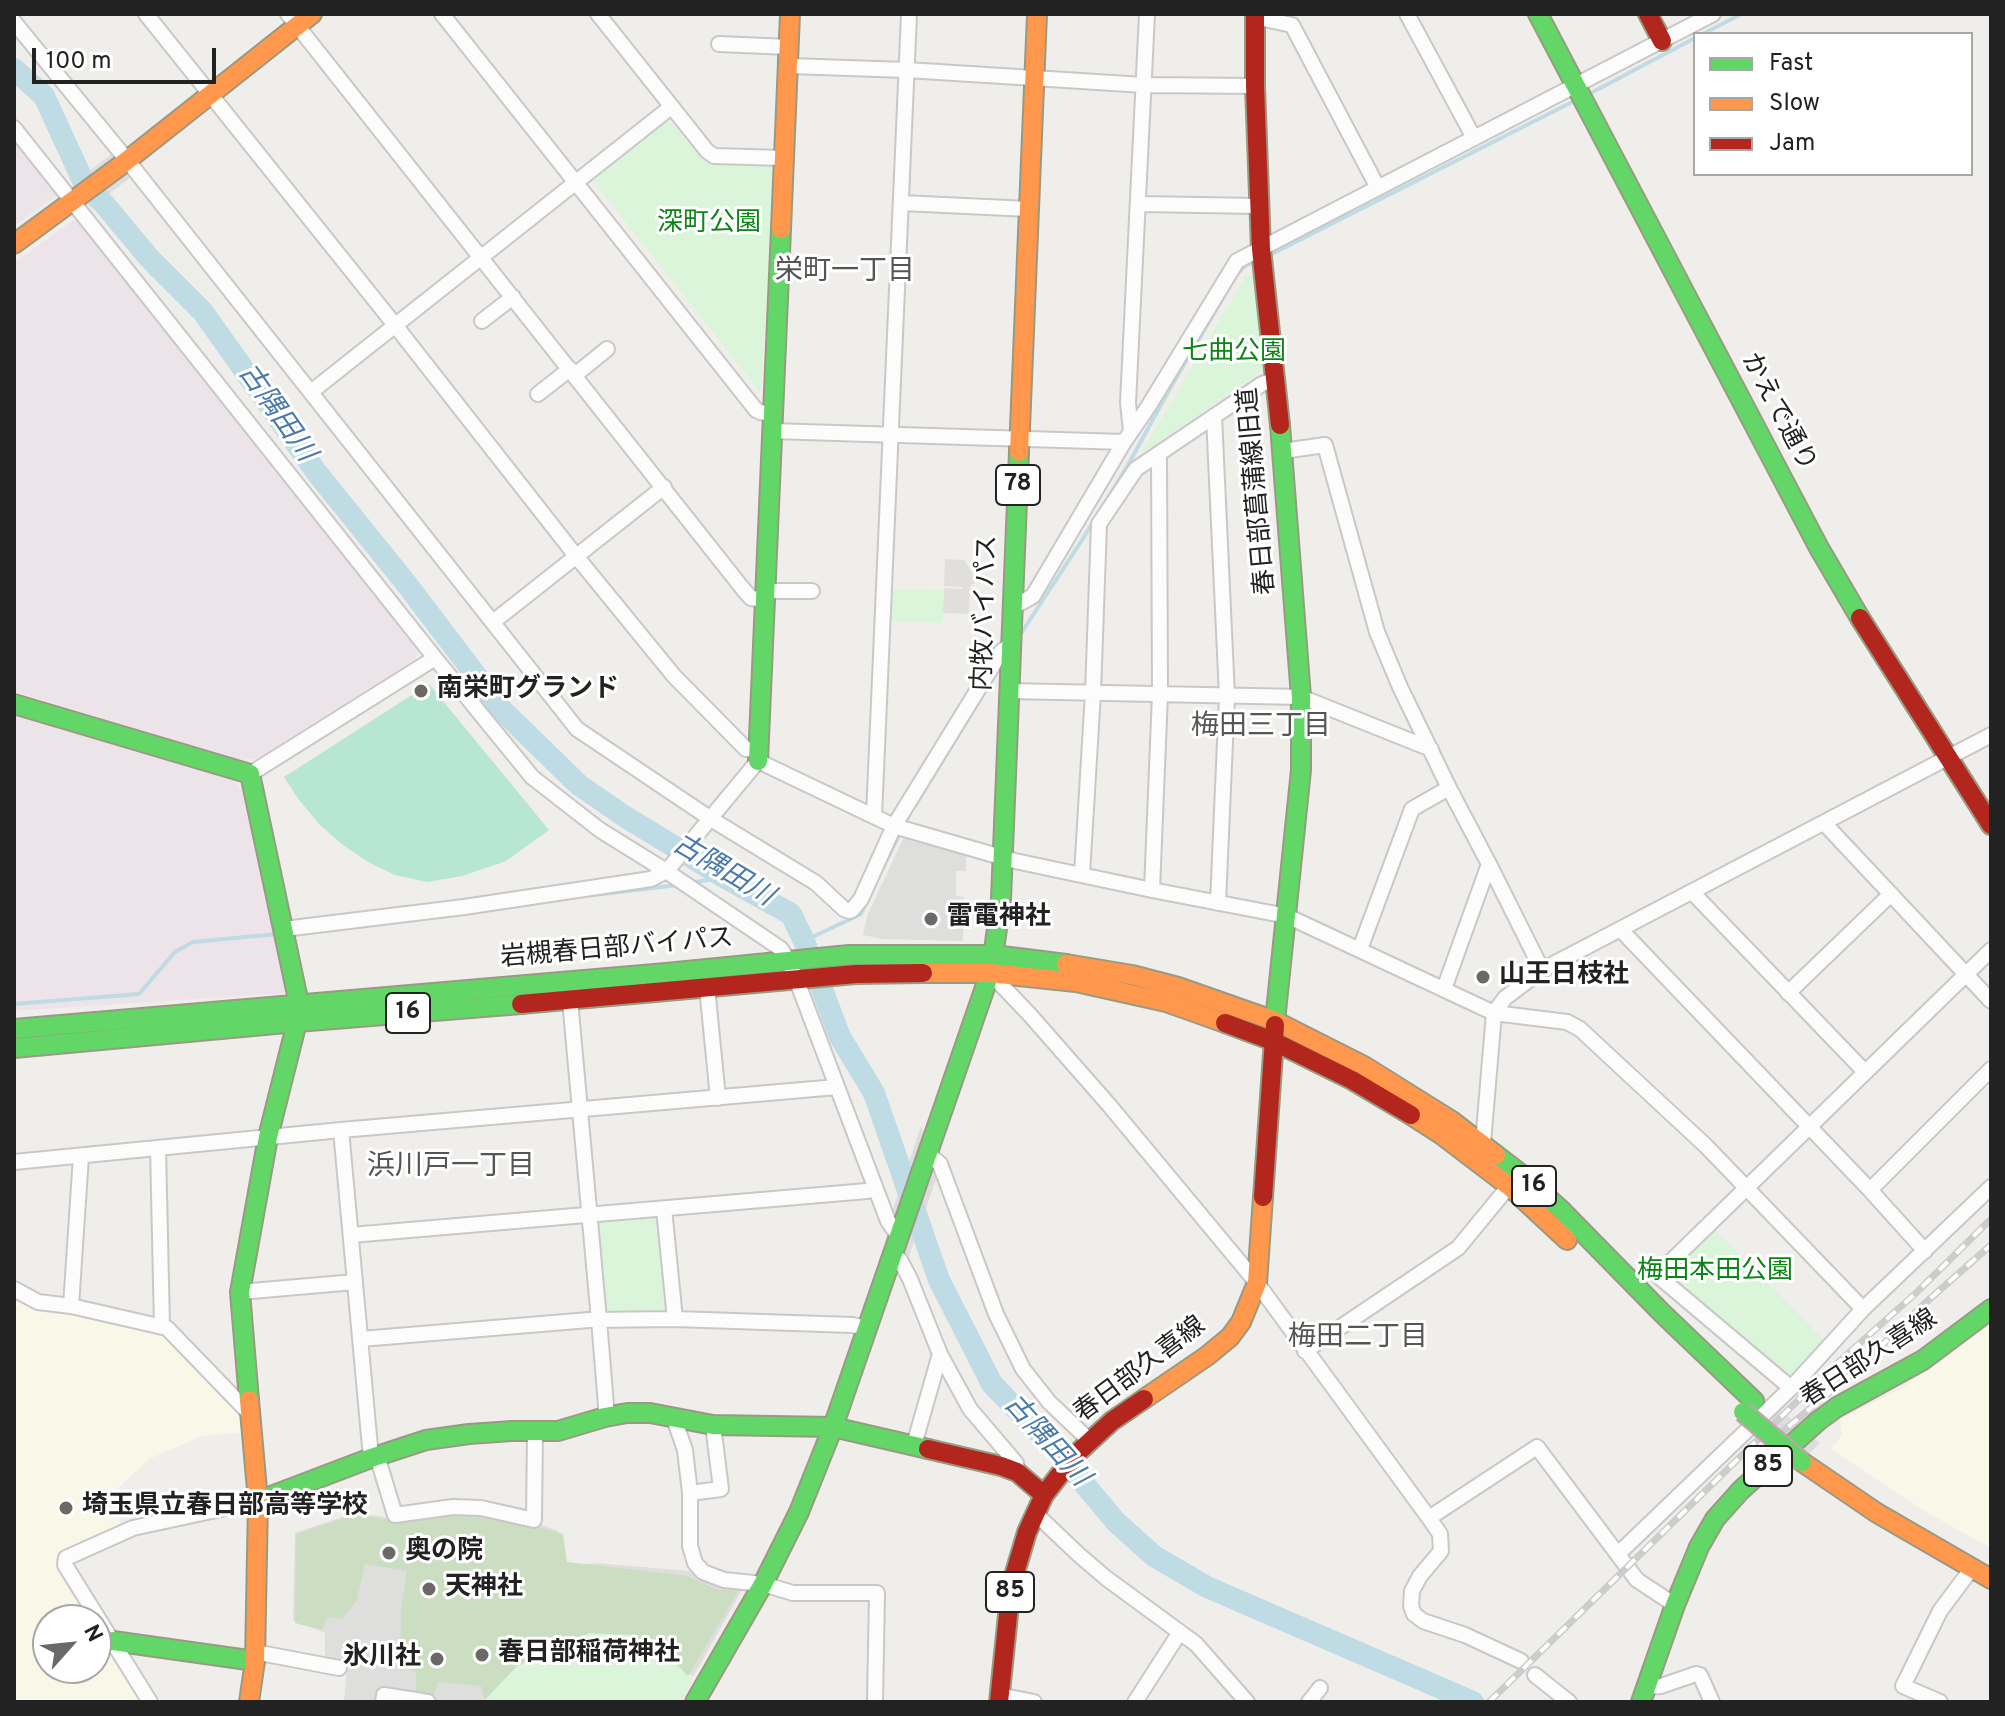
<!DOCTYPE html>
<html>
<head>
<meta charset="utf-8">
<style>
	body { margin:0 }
	#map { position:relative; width:2005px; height:1716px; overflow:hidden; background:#f0eeeb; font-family:Overpass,sans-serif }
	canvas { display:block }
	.frame { position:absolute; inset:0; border:16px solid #222; pointer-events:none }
	.legend { position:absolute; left:1693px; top:32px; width:280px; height:144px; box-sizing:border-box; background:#fff; border:2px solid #a7a7a7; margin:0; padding:10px 14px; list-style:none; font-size:24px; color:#222 }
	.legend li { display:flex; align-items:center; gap:16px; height:40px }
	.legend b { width:40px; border:2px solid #a7a7a7 }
	.north { position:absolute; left:32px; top:1604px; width:80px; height:80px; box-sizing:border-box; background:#fff; border:2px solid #a7a7a7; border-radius:50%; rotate:63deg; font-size:22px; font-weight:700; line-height:32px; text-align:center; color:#222 }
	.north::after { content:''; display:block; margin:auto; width:28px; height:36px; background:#6a6968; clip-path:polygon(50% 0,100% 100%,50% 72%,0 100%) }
	.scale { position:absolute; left:32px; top:48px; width:184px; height:36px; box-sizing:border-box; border:4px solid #222; border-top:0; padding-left:10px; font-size:24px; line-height:28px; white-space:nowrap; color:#222; -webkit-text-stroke:6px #fff; paint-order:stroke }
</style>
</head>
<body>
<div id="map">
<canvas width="2005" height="1716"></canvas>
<div class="frame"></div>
<ul class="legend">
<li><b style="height:10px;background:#63d668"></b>Fast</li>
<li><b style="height:10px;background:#ff974d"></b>Slow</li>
<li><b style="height:10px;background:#b3261e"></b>Jam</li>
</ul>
<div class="north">N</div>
<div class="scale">100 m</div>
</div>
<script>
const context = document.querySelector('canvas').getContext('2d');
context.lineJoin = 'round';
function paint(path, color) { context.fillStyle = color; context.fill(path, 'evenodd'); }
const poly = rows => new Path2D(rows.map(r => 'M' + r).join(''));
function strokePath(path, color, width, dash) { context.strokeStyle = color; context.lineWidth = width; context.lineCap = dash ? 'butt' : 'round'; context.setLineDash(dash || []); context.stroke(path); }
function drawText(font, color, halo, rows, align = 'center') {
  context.font = font + ' Overpass,"Noto Sans JP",sans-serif'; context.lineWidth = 6; context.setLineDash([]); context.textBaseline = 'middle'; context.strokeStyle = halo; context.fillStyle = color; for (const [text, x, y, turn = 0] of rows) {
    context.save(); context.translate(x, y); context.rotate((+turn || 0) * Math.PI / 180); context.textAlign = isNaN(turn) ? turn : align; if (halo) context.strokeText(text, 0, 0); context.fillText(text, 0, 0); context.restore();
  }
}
paint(poly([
	[14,137,59,194,14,226],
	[73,220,79,221,418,650,415,660,257,759,235,759,14,691,14,263],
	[14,713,234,781,247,796,287,993,14,1011]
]), '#ede4e9');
paint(poly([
	[14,1297,33,1306,161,1334,241,1412,243,1432,202,1436,149,1459,115,1491,120,1525,55,1559,92,1620,48,1620,48,1668,96,1668,96,1627,141,1702,14,1702],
	[1991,1320,1991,1548,1926,1512,1831,1449,1842,1435,1840,1419,1904,1387]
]), '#f8f7e8');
paint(poly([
	[904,837,966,855,966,871,956,871,956,896,964,897,963,941,883,939,863,935,867,916],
	[472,1511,539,1524,558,1531,560,1567,596,1563,689,1571,720,1586,743,1588,693,1677,662,1647,516,1665,481,1702,344,1702,347,1668,325,1662,325,1633,293,1620,295,1533,357,1512,394,1519]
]), '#dededc');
paint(poly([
	[470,1513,535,1526,563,1534,567,1562,688,1576,715,1589,738,1591,682,1687,485,1702,481,1686,438,1682,433,1696,416,1692,416,1672,400,1666,401,1610,407,1571,365,1564,357,1600,342,1619,327,1617,322,1630,295,1623,296,1534,356,1514,393,1521]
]), '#cbdec1');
paint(poly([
	[667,117,703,161,777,166,760,392,592,179],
	[1256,274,1265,369,1140,455,1246,276],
	[890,589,943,590,943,623,889,621],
	[659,1209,670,1313,603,1312,595,1217],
	[1715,1230,1823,1339,1792,1376,1786,1375,1670,1276,1671,1269],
	[590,1633,628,1635,661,1649,693,1681,680,1702,483,1702,517,1666]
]), '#daf5da');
paint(poly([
	[429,684,549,830,506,861,462,876,427,882,395,875,368,862,343,845,320,825,299,800,284,777]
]), '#b7e6d2');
paint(poly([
	[945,559,964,560,975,577,974,583,970,586,969,614,943,613,944,588,962,589,963,587,944,586]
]), '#e0dfde');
paint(poly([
	[112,154,131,177,91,208,72,184],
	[921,1126,939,1171,907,1262,890,1218],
	[1761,1394,1820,1443,1794,1469,1735,1420]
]), '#dedddd');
strokePath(poly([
	[1703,34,1741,14],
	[1587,95,1695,38],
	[1266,257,1576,100],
	[1022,632,1082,540,1128,465,1168,392,1237,274,1245,266,1258,260],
	[915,806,1000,667],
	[880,873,910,813],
	[691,883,724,877],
	[568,898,678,885],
	[804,941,861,914,866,903],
	[14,1004,139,994,175,952,193,942,277,934]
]), '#bfdbe3', 4);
strokePath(poly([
	[14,69,44,96,84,183,105,205,150,259,203,312,317,473,405,582,503,711,579,785,624,816,724,877,791,914,804,941,840,1037,874,1093,939,1280,992,1384,1055,1449,1116,1522,1154,1556,1207,1587,1473,1702]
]), '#bfdbe3', 22);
const street = poly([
	[146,14,395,325,576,556,674,676,746,749,758,750],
	[288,14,743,589,751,598,764,600],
	[442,14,756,410,760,412,772,414],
	[598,14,707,151,714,156,784,158],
	[1407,14,1474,138],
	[1255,17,1292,25,1378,188],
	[14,22,127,160,577,729,711,819,816,883,844,909,849,911,852,910,861,899,894,826,1001,652,1011,644],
	[719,44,789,47],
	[789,66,907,70,1144,85,1255,86],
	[14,128,435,658,532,777,600,830,666,871,781,949,788,960,800,989,888,1221,899,1237],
	[902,203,1029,209],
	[1138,204,1260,206],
	[482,321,513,297],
	[575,375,607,349],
	[311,392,671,107],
	[538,394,570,369],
	[1214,416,1227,696,1218,903],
	[772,431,1124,442],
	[1131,431,1128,403,1147,14],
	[1283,451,1325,445,1377,632,1400,687,1449,788,1489,864,1542,970],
	[765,591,812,591],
	[1013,607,1033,596,1124,442,1148,407,1237,261,1713,14],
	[493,622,664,487],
	[1009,691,1301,697,1431,749],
	[250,774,435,658],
	[874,816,909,14],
	[1824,823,1991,1001],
	[1082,874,1093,693,1099,524,1136,469,1262,384,1276,379],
	[1152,890,1160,694,1159,454],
	[1692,892,1865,1072],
	[284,929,464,907,651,879,666,871,670,867,758,761,894,826,1015,861,1152,890,1287,916,1494,1013,1567,1022,1580,1029,1706,1146,1863,1309],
	[1620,929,1870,1190,1925,1251],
	[1360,949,1412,809,1449,788],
	[991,974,1030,1015,1109,1105,1257,1283,1429,1518,1440,1534,1441,1551,1420,1576,1412,1591,1411,1606,1414,1614,1423,1621,1465,1635,1521,1661],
	[707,987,718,1098],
	[1444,989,1489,864],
	[1788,993,1891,894],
	[570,1000,599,1320,606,1405,605,1417],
	[341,1130,371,1458],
	[1483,1143,1494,1013,1505,998,1542,970,1991,735],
	[158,1148,162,1327],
	[928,1154,940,1164,996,1314,1023,1369,1049,1402,1090,1441],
	[14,1162,341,1130,837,1087],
	[1870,1190,1991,1069],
	[664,1209,675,1319],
	[351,1235,867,1191,875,1189],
	[893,1255,900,1260,910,1279,940,1354,970,1409,1016,1463,1017,1472],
	[14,1289,38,1302,71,1306,167,1328,250,1414],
	[240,1292,355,1282],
	[71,1306,81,1156],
	[361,1339,589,1320,675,1319,852,1325,868,1328],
	[1305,1351,1458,1248,1509,1186],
	[1791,1388,1657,1275,1991,950],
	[673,1416,685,1450,690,1493,690,1546,695,1563,703,1572,724,1580,763,1584,793,1593,877,1593,875,1702],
	[914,1445,940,1354],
	[377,1456,395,1515,453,1507,481,1508,534,1520,535,1432],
	[690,1493,721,1489,713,1425],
	[1036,1514,1078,1554,1106,1578,1196,1644,1247,1702],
	[1429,1518,1537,1447,1637,1580,1675,1605],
	[1618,1554,1791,1388,1863,1309,1991,1187],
	[255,1652,339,1668],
	[1535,1675,1569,1702],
	[1645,1687,1661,1686,1696,1674,1700,1675,1712,1702],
	[999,1695,1034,1702],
	[150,1702,65,1565,66,1558,133,1528,258,1501],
	[383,1702,384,1695,428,1702],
	[1135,1702,1180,1632],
	[1309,1702,1320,1688],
	[1940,1702,1903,1686,1940,1611,1972,1568]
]);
const fast = poly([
	[1538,14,1819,548,1860,618],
	[14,704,250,774,299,1004,297,1022,268,1137,240,1292,249,1400],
	[758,761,781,229],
	[991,972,1001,899,1019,452],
	[1275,1021,1301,770,1301,697,1280,425],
	[14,1029,666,973,849,955,994,955,1066,964],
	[14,1048,297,1022,521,1004],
	[1496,1155,1522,1175,1561,1210,1663,1314,1754,1401],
	[258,1501,371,1458,426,1440,469,1434,512,1431,558,1431,605,1417,627,1413,650,1413,713,1425,833,1427,928,1449],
	[113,1641,255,1661],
	[695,1702,763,1584,799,1512,833,1427,990,973],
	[1641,1702,1675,1605,1699,1547,1715,1519,1741,1490,1818,1421,1837,1407,1923,1360,1991,1309]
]);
const slow = poly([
	[781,229,790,14],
	[14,244,120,166,312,14],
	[1019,452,1037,14],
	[1066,964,1132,975,1178,987,1275,1021,1364,1066,1452,1121,1496,1155],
	[923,973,990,973,1076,982,1166,1002,1225,1023],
	[1411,1115,1442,1135,1509,1186,1567,1240],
	[1144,1399,1207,1356,1230,1337,1241,1322,1257,1283,1263,1197],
	[1802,1462,1877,1513,1991,1579],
	[249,1702,255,1661,258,1501,249,1400]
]);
const jam = poly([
	[1255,14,1255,86,1261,249,1280,425],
	[1648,14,1662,41],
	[1860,618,1991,825],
	[521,1004,856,974,923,973],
	[1225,1023,1273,1041,1352,1080,1411,1115],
	[1263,1197,1275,1025],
	[928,1449,1001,1466,1017,1472,1044,1495],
	[999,1702,1011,1586,1027,1532,1044,1495,1074,1456,1112,1421,1144,1399]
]);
strokePath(street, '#c9c8c7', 18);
strokePath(fast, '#999a82', 22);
strokePath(slow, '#999a82', 22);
strokePath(jam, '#999a82', 22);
strokePath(street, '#fdfcfc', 14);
strokePath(fast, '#63d668', 18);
strokePath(slow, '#ff974d', 18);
strokePath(jam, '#b3261e', 18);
const rail = poly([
	[1770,1442,1861,1366,1924,1304,1991,1245],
	[1489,1702,1824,1375,1916,1293,1991,1219]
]);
strokePath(rail, '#ccc', 7);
strokePath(rail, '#fff', 4, [12]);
const fastBridge = poly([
	[1743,1412,1802,1462]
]);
strokePath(fastBridge, '#c5a2ac', 22, []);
strokePath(fastBridge, '#63d668', 18);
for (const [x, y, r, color] of [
	[421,691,8,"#6a6968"],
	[931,919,8,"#6a6968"],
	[1483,977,8,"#6a6968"],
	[66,1508,8,"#6a6968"],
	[389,1553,8,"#6a6968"],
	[429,1589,8,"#6a6968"],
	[482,1655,8,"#6a6968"],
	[437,1659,8,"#6a6968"]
]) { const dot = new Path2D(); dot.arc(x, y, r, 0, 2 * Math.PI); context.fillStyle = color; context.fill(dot); strokePath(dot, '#fff', 3); }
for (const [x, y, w] of [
	[1018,485,44],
	[408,1013,44],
	[1534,1186,44],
	[1768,1466,48],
	[1010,1592,48]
]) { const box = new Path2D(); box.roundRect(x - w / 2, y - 20, w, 40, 6); context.fillStyle = '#fff'; context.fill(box); strokePath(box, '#222', 2); }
drawText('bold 24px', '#222', null, [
	["78",1018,485],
	["16",408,1013],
	["16",1534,1186],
	["85",1768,1466],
	["85",1010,1592]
]);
drawText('26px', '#0c8416', '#fff', [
	["深町公園",709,225],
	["七曲公園",1234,354],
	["梅田本田公園",1715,1273]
]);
drawText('26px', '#222', '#fff', [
	["かえで通り",1777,413,62],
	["春日部菖蒲線旧道",1259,491,-95],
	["内牧バイパス",987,613,-88],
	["岩槻春日部バイパス",617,950,-5],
	["春日部久喜線",1870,1360,-33],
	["春日部久喜線",1141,1371,-37]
]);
drawText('bold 26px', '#222', '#fff', [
	["南栄町グランド",437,691],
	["雷電神社",947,919],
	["山王日枝社",1499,977],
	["埼玉県立春日部高等学校",82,1508],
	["奥の院",405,1553],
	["天神社",445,1589],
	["春日部稲荷神社",498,1655],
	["氷川社",421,1659,"right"]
], 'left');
drawText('28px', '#555', '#fff', [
	["栄町一丁目",845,273],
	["梅田三丁目",1261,728],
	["浜川戸一丁目",451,1168],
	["梅田二丁目",1358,1339]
]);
drawText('italic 28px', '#4a7aab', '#fff', [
	["古隅田川",275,414,55],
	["古隅田川",722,872,31],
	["古隅田川",1045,1442,48]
]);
</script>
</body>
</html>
